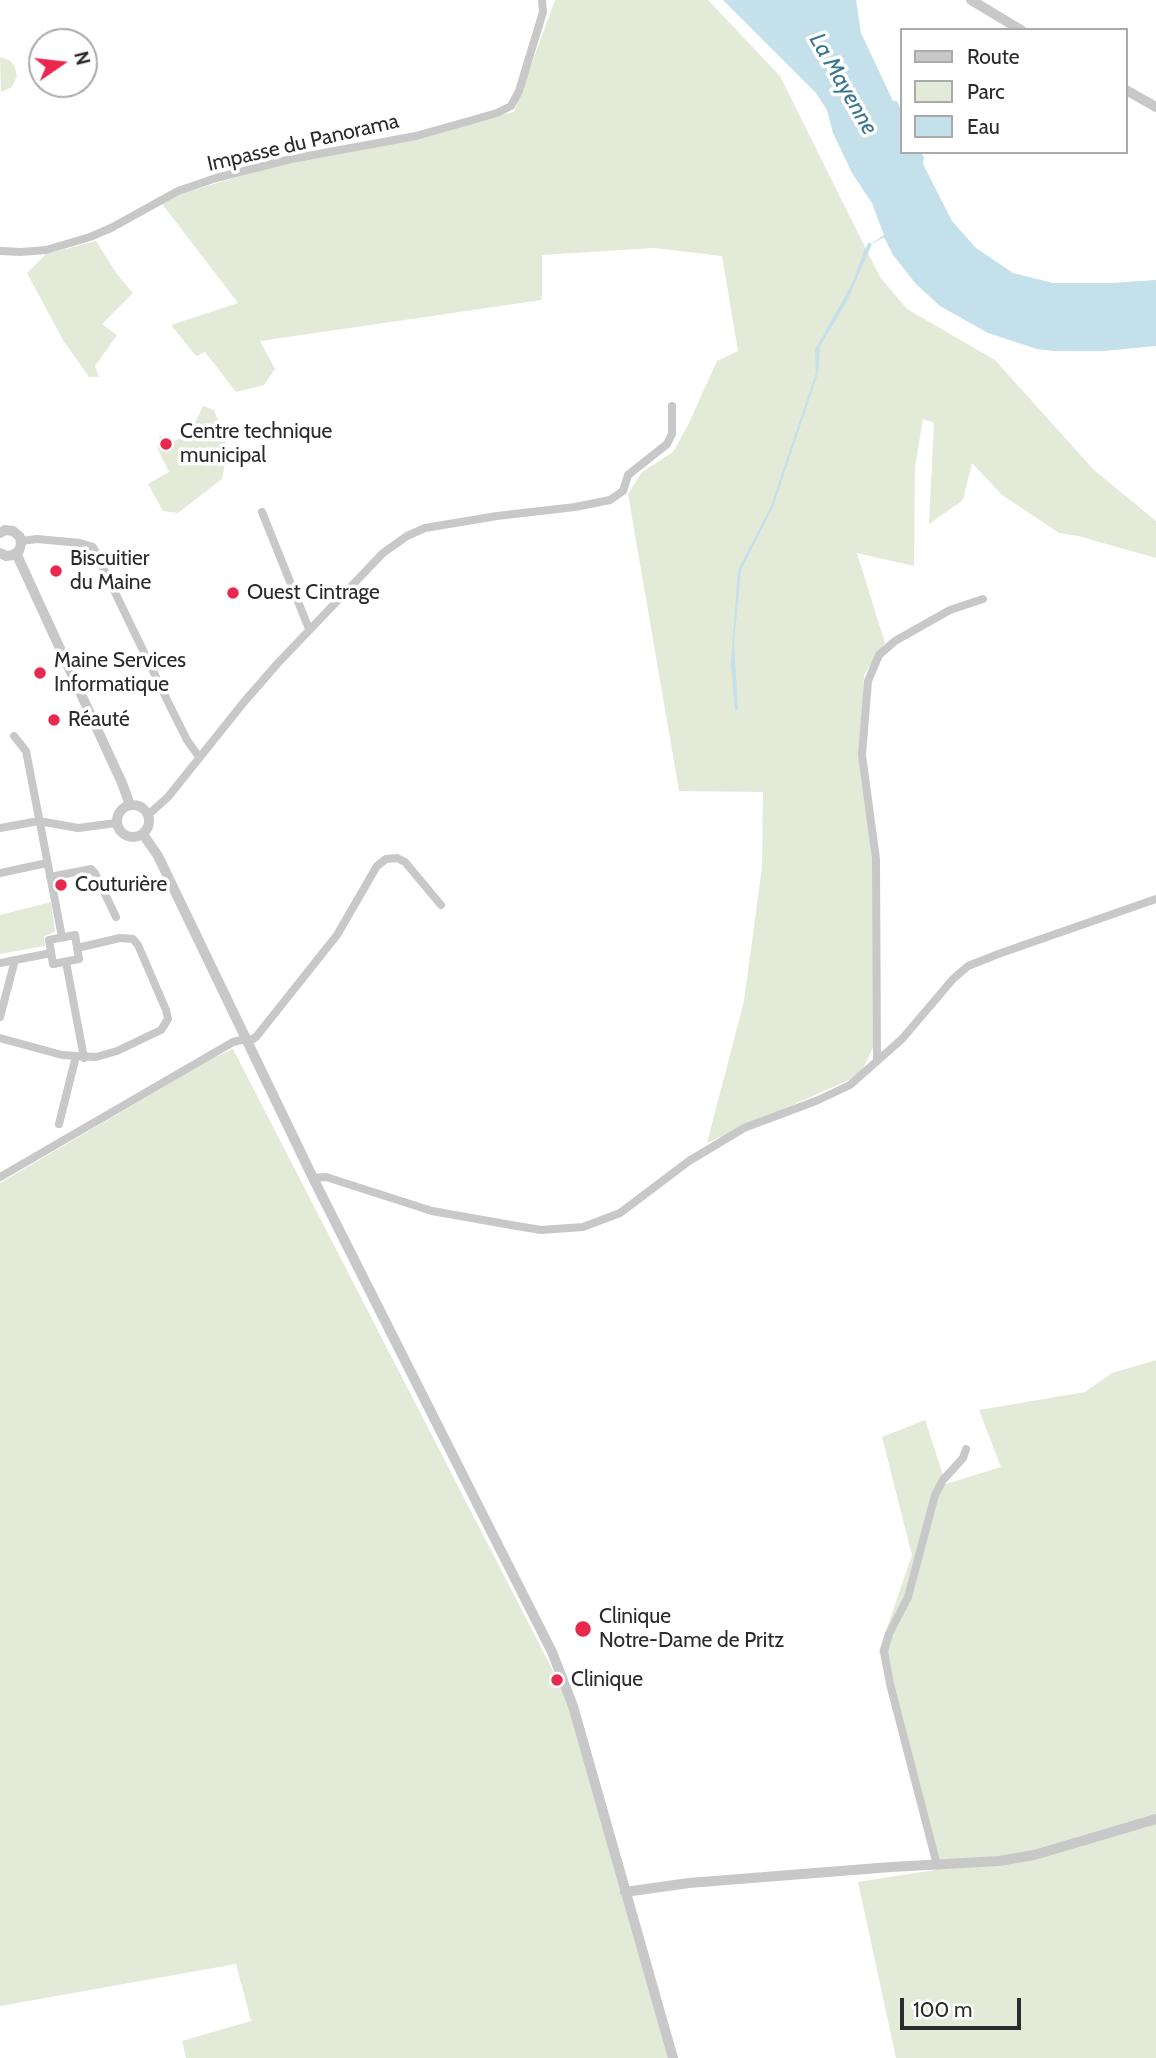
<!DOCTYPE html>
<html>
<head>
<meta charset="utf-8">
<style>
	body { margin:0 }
	#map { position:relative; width:1156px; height:2058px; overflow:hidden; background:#fff; font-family:Cabin,sans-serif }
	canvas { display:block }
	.legend { position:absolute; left:900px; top:28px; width:228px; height:126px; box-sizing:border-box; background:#fff; border:2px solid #aaa; margin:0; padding:9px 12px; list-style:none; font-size:21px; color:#2b2b2b }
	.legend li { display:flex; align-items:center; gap:14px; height:35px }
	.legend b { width:35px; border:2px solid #aaa }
	.north { position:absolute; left:28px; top:28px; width:70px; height:70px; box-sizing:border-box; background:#fff; border:2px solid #aaa; border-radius:50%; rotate:76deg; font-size:19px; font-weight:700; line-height:28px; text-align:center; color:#2b2b2b }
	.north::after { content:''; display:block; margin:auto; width:24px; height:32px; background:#e8284d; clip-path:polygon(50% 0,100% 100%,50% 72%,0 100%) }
	.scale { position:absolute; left:900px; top:1998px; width:121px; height:32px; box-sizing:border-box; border:4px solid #2b2b2b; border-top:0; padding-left:9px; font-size:21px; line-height:24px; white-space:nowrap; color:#2b2b2b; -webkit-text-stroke:5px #fff; paint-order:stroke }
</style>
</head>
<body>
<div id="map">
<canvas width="1156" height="2058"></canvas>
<ul class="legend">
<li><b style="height:9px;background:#c8c8c8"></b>Route</li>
<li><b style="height:19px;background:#e4ead8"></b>Parc</li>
<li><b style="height:19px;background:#c3e0eb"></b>Eau</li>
</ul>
<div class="north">N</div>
<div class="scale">100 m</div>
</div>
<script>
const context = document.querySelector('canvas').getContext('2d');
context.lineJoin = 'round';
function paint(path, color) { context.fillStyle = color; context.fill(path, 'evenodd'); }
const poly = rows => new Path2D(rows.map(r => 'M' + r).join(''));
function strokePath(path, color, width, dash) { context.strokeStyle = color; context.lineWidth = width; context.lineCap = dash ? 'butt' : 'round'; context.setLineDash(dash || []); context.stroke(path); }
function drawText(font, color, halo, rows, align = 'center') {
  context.font = font + ' Cabin,sans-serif'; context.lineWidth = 7; context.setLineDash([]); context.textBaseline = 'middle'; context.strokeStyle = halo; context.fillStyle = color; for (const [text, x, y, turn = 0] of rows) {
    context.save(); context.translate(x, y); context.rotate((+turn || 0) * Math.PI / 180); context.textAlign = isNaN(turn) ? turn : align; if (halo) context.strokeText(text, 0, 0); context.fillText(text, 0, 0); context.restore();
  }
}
paint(poly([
	[555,0,708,0,780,76,880,277,907,309,995,360,1094,470,1156,521,1156,558,1078,536,1059,533,1002,495,972,463,963,500,929,524,934,423,923,419,915,467,914,566,857,553,885,643,864,675,861,752,874,880,875,1043,860,1075,707,1143,744,1001,762,867,763,792,679,791,628,494,642,472,673,452,688,425,717,361,738,351,722,256,654,248,542,255,542,300,260,341,275,369,264,385,236,392,205,352,196,356,171,325,238,303,159,200,309,156,514,112],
	[0,57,9,60,14,65,17,76,12,87,1,92],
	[96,241,116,273,133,293,102,324,117,335,95,366,99,377,89,377,63,340,27,273,46,254],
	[203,406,214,410,228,449,222,479,178,513,163,511,148,484,169,472,157,447,160,436,175,441,191,431],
	[51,902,55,932,44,936,45,946,0,954,0,915],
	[233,1049,565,1694,674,2058,186,2058,182,2041,251,2021,236,1964,0,2006,0,1183,213,1058],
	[1156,1360,1156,2058,896,2058,858,1882,935,1870,879,1651,912,1555,882,1437,925,1420,946,1484,1001,1467,979,1410,1085,1392,1112,1373]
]), '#e4ead8');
paint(poly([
	[723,0,856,0,861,33,893,101,897,101,902,112,902,152,921,152,924,158,923,164,952,221,976,248,1013,273,1053,283,1111,283,1156,280,1156,346,1104,351,1055,351,1037,349,988,333,940,306,916,284,893,255,884,237,872,244,846,303,820,346,818,373,773,507,741,570,734,643,738,709,735,711,731,663,738,570,771,506,816,373,815,350,853,282,865,249,869,242,871,244,884,235,872,203,852,173,833,133,827,110,816,93]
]), '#c3e0eb');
strokePath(poly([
	[0,251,21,252,46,250,90,237,111,228,178,191,216,178,291,159,416,136,497,113,511,106,519,91,543,12,542,0],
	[262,512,309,629],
	[21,541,37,539,80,543,93,547,170,706,187,740,199,757],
	[14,736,26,751,62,937],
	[148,815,168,797,244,702,278,663,383,553,407,536,425,528,497,516,575,507,610,500,623,491,628,475,667,444,672,434,672,406],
	[0,828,39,821,78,828,117,823],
	[0,873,47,863],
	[50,877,91,869,95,873,116,917],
	[75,935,79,959,53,964,49,940,75,935],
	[66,962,84,1058],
	[0,963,51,953],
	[0,1017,15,960],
	[0,1038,62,1055,96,1057,117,1051,161,1030,168,1019,166,1010,138,945,133,939,120,938,77,948],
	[877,1060,876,859,862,755,868,681,879,655,895,641,950,610,983,599],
	[59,1124,76,1056],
	[0,1177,233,1042,241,1040,251,1040,256,1037,337,935,377,866,386,859,397,858,405,862,441,905],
	[313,1178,326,1177,432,1211,511,1225,541,1230,583,1227,620,1213,689,1161,744,1128,816,1101,850,1085,902,1039,953,979,968,966,1001,953,1156,899],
	[937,1865,890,1684,884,1651,889,1634,908,1597,935,1495,943,1480,963,1458,966,1449]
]), '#c8c8c8', 8);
strokePath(poly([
	[971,0,1021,30],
	[1126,90,1156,107],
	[0,533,5,530,13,531,20,537,21,544,19,551,13,555,6,556,0,553],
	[16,553,122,783,130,805],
	'117 821a16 16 0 1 1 32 0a16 16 0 1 1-32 0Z',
	[143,834,158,856,313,1178,552,1652,573,1706,673,2058],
	[625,1892,689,1883,891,1867,999,1861,1034,1855,1156,1819]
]), '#c8c8c8', 10);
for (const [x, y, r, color] of [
	[166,444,7,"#e8284d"],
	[56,571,7,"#e8284d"],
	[233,593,7,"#e8284d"],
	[40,673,7,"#e8284d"],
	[54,720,7,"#e8284d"],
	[61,885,7,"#e8284d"],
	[583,1629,9,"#e8284d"],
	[557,1680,7,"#e8284d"]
]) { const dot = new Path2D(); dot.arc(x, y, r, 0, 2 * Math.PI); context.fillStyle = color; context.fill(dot); strokePath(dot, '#fff', 2.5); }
drawText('21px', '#2b2b2b', '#fff', [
	["Impasse du Panorama",303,143,-13]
]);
drawText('21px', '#2b2b2b', '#fff', [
	["Centre technique",180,432],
	["municipal",180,456],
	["Biscuitier",70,559],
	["du Maine",70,583],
	["Ouest Cintrage",247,593],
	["Maine Services",54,661],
	["Informatique",54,685],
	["Réauté",68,720],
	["Couturière",75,885],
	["Clinique",599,1617],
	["Notre-Dame de Pritz",599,1641],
	["Clinique",571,1680]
], 'left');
drawText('italic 23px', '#39778e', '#fff', [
	["La Mayenne",843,84,60]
]);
</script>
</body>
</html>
